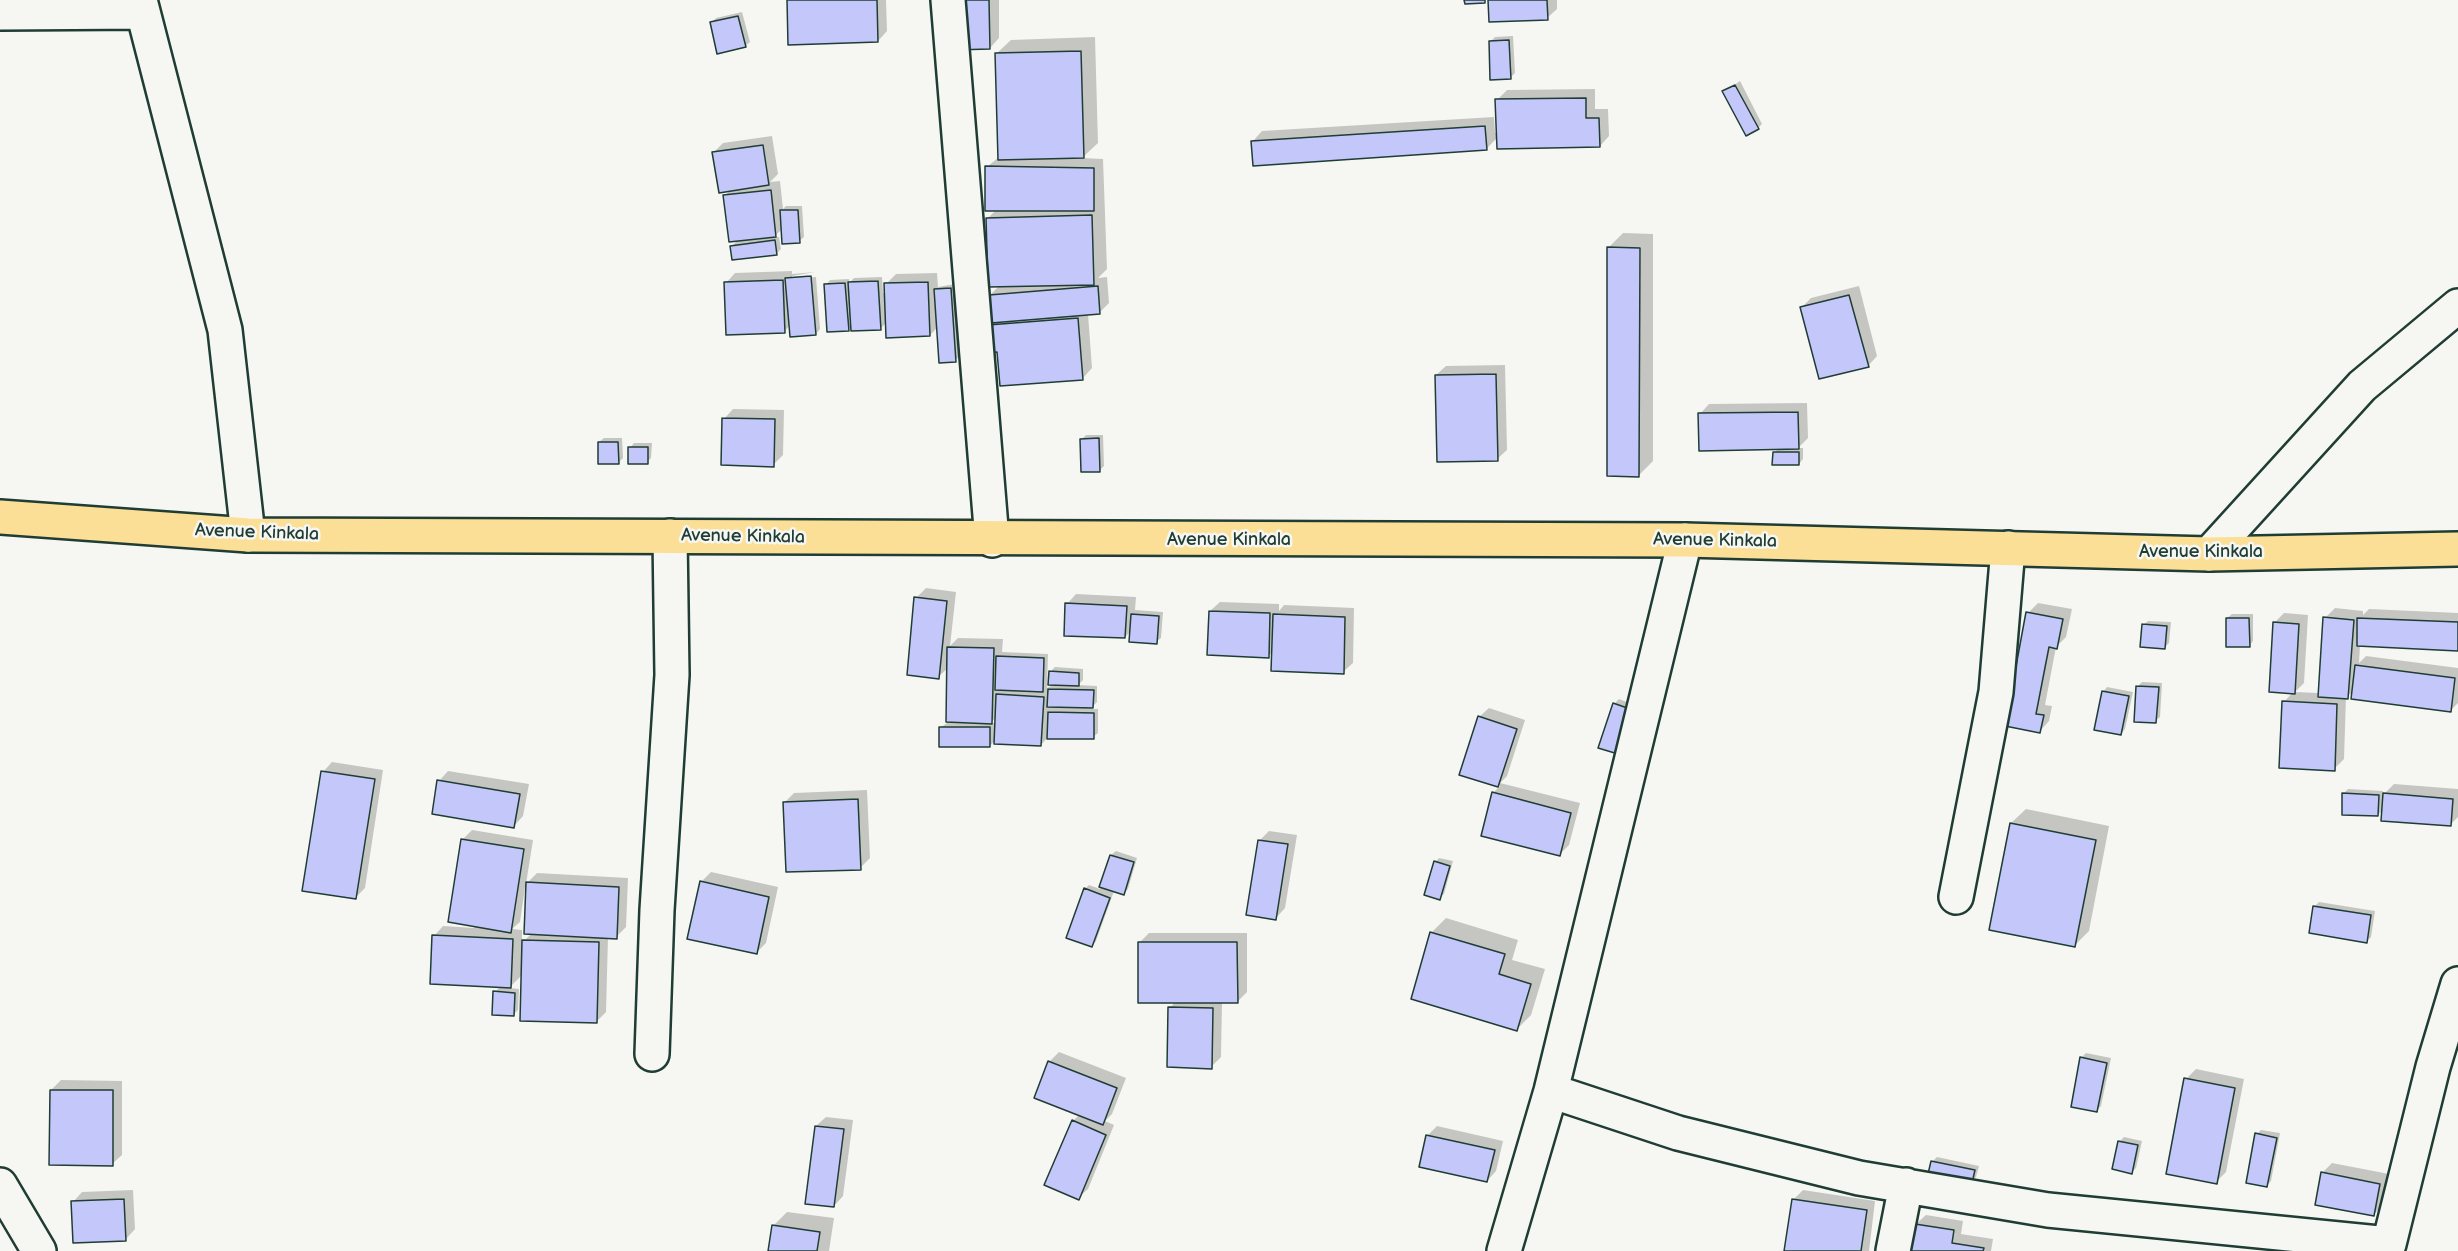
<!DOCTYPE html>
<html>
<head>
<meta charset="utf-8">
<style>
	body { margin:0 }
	canvas { display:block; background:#f6f6f2 }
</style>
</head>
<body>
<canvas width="2458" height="1251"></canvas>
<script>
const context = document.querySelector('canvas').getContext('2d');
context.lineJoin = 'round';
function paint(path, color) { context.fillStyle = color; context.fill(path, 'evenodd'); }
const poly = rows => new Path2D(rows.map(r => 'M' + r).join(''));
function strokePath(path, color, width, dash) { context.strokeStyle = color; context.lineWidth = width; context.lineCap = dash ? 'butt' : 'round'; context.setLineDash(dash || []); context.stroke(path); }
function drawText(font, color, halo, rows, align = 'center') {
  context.font = font + ' "Balsamiq Sans",sans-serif'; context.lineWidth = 5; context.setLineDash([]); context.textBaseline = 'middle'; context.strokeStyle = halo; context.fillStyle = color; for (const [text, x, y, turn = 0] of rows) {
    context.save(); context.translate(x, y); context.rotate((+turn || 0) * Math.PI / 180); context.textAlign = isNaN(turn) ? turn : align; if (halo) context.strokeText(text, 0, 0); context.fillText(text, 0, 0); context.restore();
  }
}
paint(poly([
	[788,0,886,0,887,31,878,41],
	[955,0,999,0,999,38,990,48],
	[1489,0,1557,0,1557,9,1547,18],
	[742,12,750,42,745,46,711,23,716,18],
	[1513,36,1515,73,1510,78,1491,41,1495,37],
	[1095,37,1098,143,1082,158,1103,159,1107,269,1098,278,1107,277,1109,303,1099,313,1088,314,1092,368,1083,378,999,351,990,325,993,323,990,295,1000,285,988,218,997,209,987,167,999,157,996,54,1011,40],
	[1740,81,1762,124,1758,128,1724,92],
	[1595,89,1595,109,1608,109,1609,136,1600,146,1498,137,1486,149,1253,141,1262,131,1494,117,1495,133,1498,133,1497,100,1507,90],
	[772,136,778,174,770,182,780,181,783,209,786,206,802,206,804,237,799,241,782,229,774,237,779,237,781,249,777,253,732,246,738,240,725,196,731,189,714,152,723,143],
	[1623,233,1653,234,1653,461,1638,476,1609,247],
	[792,271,792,274,815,272,792,276,792,279,816,277,820,329,816,334,790,325,784,332,726,283,735,273],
	[937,273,938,287,955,284,960,356,955,360,938,327,930,335,887,322,881,328,852,326,848,329,826,285,830,280,849,279,849,283,854,278,882,277,883,293,886,293,886,284,896,274],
	[1859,286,1877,356,1868,366,1802,307,1811,298],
	[1505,365,1507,450,1497,459,1436,375,1446,366],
	[1807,403,1808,438,1798,448,1803,448,1803,459,1799,464,1774,453,1779,448,1700,414,1709,404],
	[733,409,784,410,783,455,773,465,724,419],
	[1086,435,1103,435,1104,466,1100,470,1081,440],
	[604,438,622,438,623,458,618,463,599,442],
	[634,443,652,443,651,458,647,462,630,448],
	[926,588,956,592,950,646,958,638,1003,639,1002,652,1048,654,1047,688,1055,684,1050,672,1055,667,1083,669,1083,680,1078,685,1097,686,1097,702,1090,709,1098,709,1098,733,1093,737,1048,737,1041,745,995,740,990,746,940,728,947,723,948,668,938,677,916,598],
	[997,717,996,723,990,723],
	[1076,594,1136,597,1135,610,1163,612,1161,638,1156,642,1131,631,1125,637,1067,604],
	[1220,602,1279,604,1279,611,1284,605,1354,608,1353,663,1343,672,1274,651,1268,656,1210,611],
	[2038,603,2072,609,2066,637,2056,647,2045,705,2052,706,2049,721,2040,731,2006,725,2028,613],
	[2335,608,2363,611,2363,615,2369,609,2458,613,2458,650,2360,645,2359,663,2366,656,2458,668,2458,703,2451,710,2353,692,2346,697,2344,759,2334,769,2284,702,2293,692,2274,623,2284,613,2308,615,2304,683,2295,692,2319,693,2325,618],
	[2232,614,2253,614,2253,641,2249,646,2227,618],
	[2148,621,2171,622,2169,643,2164,648,2144,625],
	[2142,682,2162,683,2160,717,2155,721,2138,686],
	[2107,687,2133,692,2125,729,2121,734,2103,692],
	[1619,699,1637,706,1618,753,1614,704],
	[1489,708,1525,720,1507,776,1500,783,1580,803,1569,845,1559,855,1493,793,1500,786,1461,774,1479,717],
	[332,762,383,770,365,888,355,898,323,772],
	[448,771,529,784,523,816,514,826,439,781],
	[2394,784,2458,789,2458,817,2450,825,2383,809,2378,815,2343,794,2348,789,2383,791,2383,795],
	[867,790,870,858,860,868,785,802,794,793],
	[2026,809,2109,826,2089,931,2074,946,2011,823],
	[472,830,533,840,526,884,537,873,628,878,626,927,616,937,608,937,606,1012,597,1021,523,974,509,988,519,989,518,1010,513,1015,495,992,501,986,434,936,443,926,474,928,462,840],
	[525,887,532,933,522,943,522,930,512,929,520,922],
	[1269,831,1297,835,1285,908,1276,918,1259,841],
	[1116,851,1137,858,1128,889,1123,894,1114,891,1096,941,1092,946,1085,889,1089,885,1100,889,1111,855],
	[1439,858,1453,861,1444,894,1439,898,1435,862],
	[711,872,778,887,766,943,756,953,701,882],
	[2319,902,2375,911,2371,937,2367,941,2315,906],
	[1446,918,1518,940,1512,960,1545,969,1531,1015,1517,1029,1431,933],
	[1149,933,1247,933,1247,992,1237,1002,1222,1002,1221,1057,1211,1067,1170,1008,1176,1001,1139,943],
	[1059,1052,1126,1078,1112,1114,1105,1121,1114,1125,1088,1189,1078,1198,1073,1121,1080,1114,1049,1062],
	[2086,1053,2111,1058,2101,1106,2097,1110,2082,1057],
	[2196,1069,2244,1079,2226,1172,2216,1182,2186,1079],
	[61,1080,122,1081,122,1155,112,1164,51,1090],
	[826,1117,853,1120,843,1196,834,1206,816,1126],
	[1437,1126,1503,1141,1496,1171,1487,1181,1421,1166,1428,1135],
	[2261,1130,2280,1133,2271,1181,2267,1185,2257,1134],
	[2124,1137,2142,1141,2136,1168,2132,1172,2119,1142],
	[1937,1157,1979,1166,1976,1177,1972,1181,1933,1161],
	[2332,1163,2389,1174,2383,1205,2373,1215,2322,1173],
	[133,1190,135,1229,126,1239,73,1202,82,1192],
	[1803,1190,1875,1201,1869,1251,1786,1251,1793,1200],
	[787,1212,834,1218,829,1251,770,1251,773,1226],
	[1926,1215,1963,1221,1961,1234,1993,1239,1991,1251,1912,1251,1916,1224]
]), '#0003');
const building = poly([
	[787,0,877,0,878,42,788,45,787,0],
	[953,0,989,0,990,49,954,50,953,0],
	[1464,0,1485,0,1485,3,1465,4,1464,0],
	[1488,0,1547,0,1548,20,1489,22,1488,0],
	[738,16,746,47,717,54,710,22,738,16],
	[1509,40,1511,79,1490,80,1489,41,1509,40],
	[1081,51,1084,158,998,160,995,53,1081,51],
	[1735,85,1759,129,1746,136,1722,91,1735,85],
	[1586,98,1586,118,1599,118,1600,147,1497,149,1495,99,1586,98],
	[1485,126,1487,150,1253,166,1251,141,1485,126],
	[763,145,769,185,719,193,712,152,763,145],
	[985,166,1094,168,1094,211,985,211,985,166],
	[771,190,776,237,729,242,723,195,771,190],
	[780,210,798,210,800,243,782,244,780,210],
	[1092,215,1094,285,988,287,986,218,1092,215],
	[775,240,777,255,732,260,730,246,775,240],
	[1607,247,1640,248,1639,477,1607,476,1607,247],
	[811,276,816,335,790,337,785,278,811,276],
	[783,280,785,333,726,335,724,282,783,280],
	[878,281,881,330,851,331,848,282,878,281],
	[928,282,930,336,886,338,884,283,928,282],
	[845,283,849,331,827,332,824,284,845,283],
	[1098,286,1100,314,991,323,989,295,1098,286],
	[951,288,956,362,939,363,934,289,951,288],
	[1849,295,1869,367,1819,379,1800,307,1849,295],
	[1078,318,1083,380,1000,386,997,352,990,353,988,325,1078,318],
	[1496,374,1498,461,1437,462,1435,375,1496,374],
	[1798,412,1799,449,1699,451,1698,413,1798,412],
	[722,418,775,419,774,467,721,465,722,418],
	[1099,438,1100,472,1081,472,1080,439,1099,438],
	[598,442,618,442,619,464,598,464,598,442],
	[628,447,648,447,648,464,628,464,628,447],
	[1773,452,1799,452,1799,465,1772,465,1773,452],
	[914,597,947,601,939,679,907,675,914,597],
	[1065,603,1127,606,1125,638,1064,636,1065,603],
	[1209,611,1270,613,1269,658,1207,655,1209,611],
	[2026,612,2063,619,2057,649,2049,647,2036,714,2044,715,2040,733,2005,726,2026,612],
	[1131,614,1159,616,1157,644,1129,642,1131,614],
	[1273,614,1345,617,1344,674,1271,671,1273,614],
	[2323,617,2354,620,2348,699,2318,697,2323,617],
	[2226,618,2249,618,2250,647,2226,647,2226,618],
	[2357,618,2458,622,2458,651,2357,646,2357,618],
	[2273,622,2299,624,2295,694,2269,692,2273,622],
	[2142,624,2167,626,2165,649,2140,647,2142,624],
	[947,647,994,648,992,724,946,722,947,647],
	[996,656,1044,658,1043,692,995,690,996,656],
	[2355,665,2455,678,2451,712,2351,699,2355,665],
	[1049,671,1079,673,1079,686,1048,685,1049,671],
	[2136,686,2159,687,2156,723,2134,722,2136,686],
	[1048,689,1094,690,1093,708,1047,707,1048,689],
	[2102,691,2129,696,2121,735,2094,730,2102,691],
	[996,694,1044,697,1041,746,994,744,996,694],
	[2282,701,2337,704,2335,771,2279,768,2282,701],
	[1613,703,1633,710,1618,754,1598,748,1613,703],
	[1048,712,1094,713,1094,739,1047,739,1048,712],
	[1478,716,1517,729,1498,787,1459,775,1478,716],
	[939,727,990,727,990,747,939,747,939,727],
	[321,771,375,779,356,899,302,891,321,771],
	[437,780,520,794,514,828,432,814,437,780],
	[1492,792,1571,813,1560,856,1481,836,1492,792],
	[2342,793,2379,795,2378,816,2342,815,2342,793],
	[2383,793,2453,799,2451,826,2381,821,2383,793],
	[858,799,861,870,786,872,783,802,858,799],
	[2010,823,2096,840,2075,947,1989,930,2010,823],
	[461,839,524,849,511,933,448,922,461,839],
	[1258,840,1288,844,1276,920,1246,915,1258,840],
	[1110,855,1134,862,1124,895,1099,887,1110,855],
	[1434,861,1450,866,1440,900,1424,895,1434,861],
	[700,881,769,897,757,954,687,939,700,881],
	[526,882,619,887,617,939,524,934,526,882],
	[1084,888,1110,898,1092,947,1066,938,1084,888],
	[2313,906,2371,915,2367,943,2309,933,2313,906],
	[1430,932,1505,954,1499,974,1531,984,1517,1031,1411,999,1430,932],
	[432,935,513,939,511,988,430,984,432,935],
	[522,940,599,942,597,1023,520,1021,522,940],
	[1138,942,1237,942,1238,1003,1138,1003,1138,942],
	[493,991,515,993,514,1016,492,1015,493,991],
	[1168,1007,1213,1008,1212,1069,1167,1067,1168,1007],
	[2080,1057,2107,1063,2097,1112,2071,1107,2080,1057],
	[1048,1061,1117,1088,1103,1125,1034,1098,1048,1061],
	[2184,1078,2235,1088,2217,1184,2166,1174,2184,1078],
	[50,1090,113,1090,113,1166,49,1165,50,1090],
	[1072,1120,1106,1135,1079,1200,1044,1185,1072,1120],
	[815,1126,844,1129,834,1207,805,1204,815,1126],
	[2255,1133,2277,1138,2267,1187,2246,1183,2255,1133],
	[1426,1135,1495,1150,1487,1182,1419,1167,1426,1135],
	[2118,1141,2138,1145,2132,1174,2112,1169,2118,1141],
	[1931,1161,1975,1170,1972,1183,1928,1174,1931,1161],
	[2321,1172,2380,1184,2374,1216,2315,1205,2321,1172],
	[124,1199,126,1241,73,1243,71,1201,124,1199],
	[1792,1199,1867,1210,1861,1251,1784,1251,1792,1199],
	[1915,1224,1954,1230,1952,1243,1984,1248,1983,1251,1910,1251,1915,1224],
	[772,1225,820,1232,817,1251,768,1251,772,1225]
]);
paint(building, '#c3c7f9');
strokePath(building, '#1f3d34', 1.5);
const minor = poly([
	[140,0,225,330,248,535],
	[948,0,992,540],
	[0,13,143,12],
	[2209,554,2362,386,2458,306],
	[1956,897,1996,692,2008,548],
	[652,1054,657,910,672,675,670,536],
	[1551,1091,1678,1133,1859,1178,2048,1210,2389,1244,2433,1067,2458,984],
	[0,1185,39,1251],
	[1504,1251,1551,1091,1685,540],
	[1893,1251,1906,1185]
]);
const major = poly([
	[0,517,248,535,1685,540,2209,554,2458,549]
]);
strokePath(minor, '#1f3d34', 38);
strokePath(major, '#1f3d34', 38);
strokePath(minor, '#f6f6f2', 33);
strokePath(major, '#fbdf96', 33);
drawText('18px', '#1f3d34', '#f6f6f2', [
	["Avenue Kinkala",257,533,2],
	["Avenue Kinkala",743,537,1],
	["Avenue Kinkala",1229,540],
	["Avenue Kinkala",1715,541,1],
	["Avenue Kinkala",2201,552]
]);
</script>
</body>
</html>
